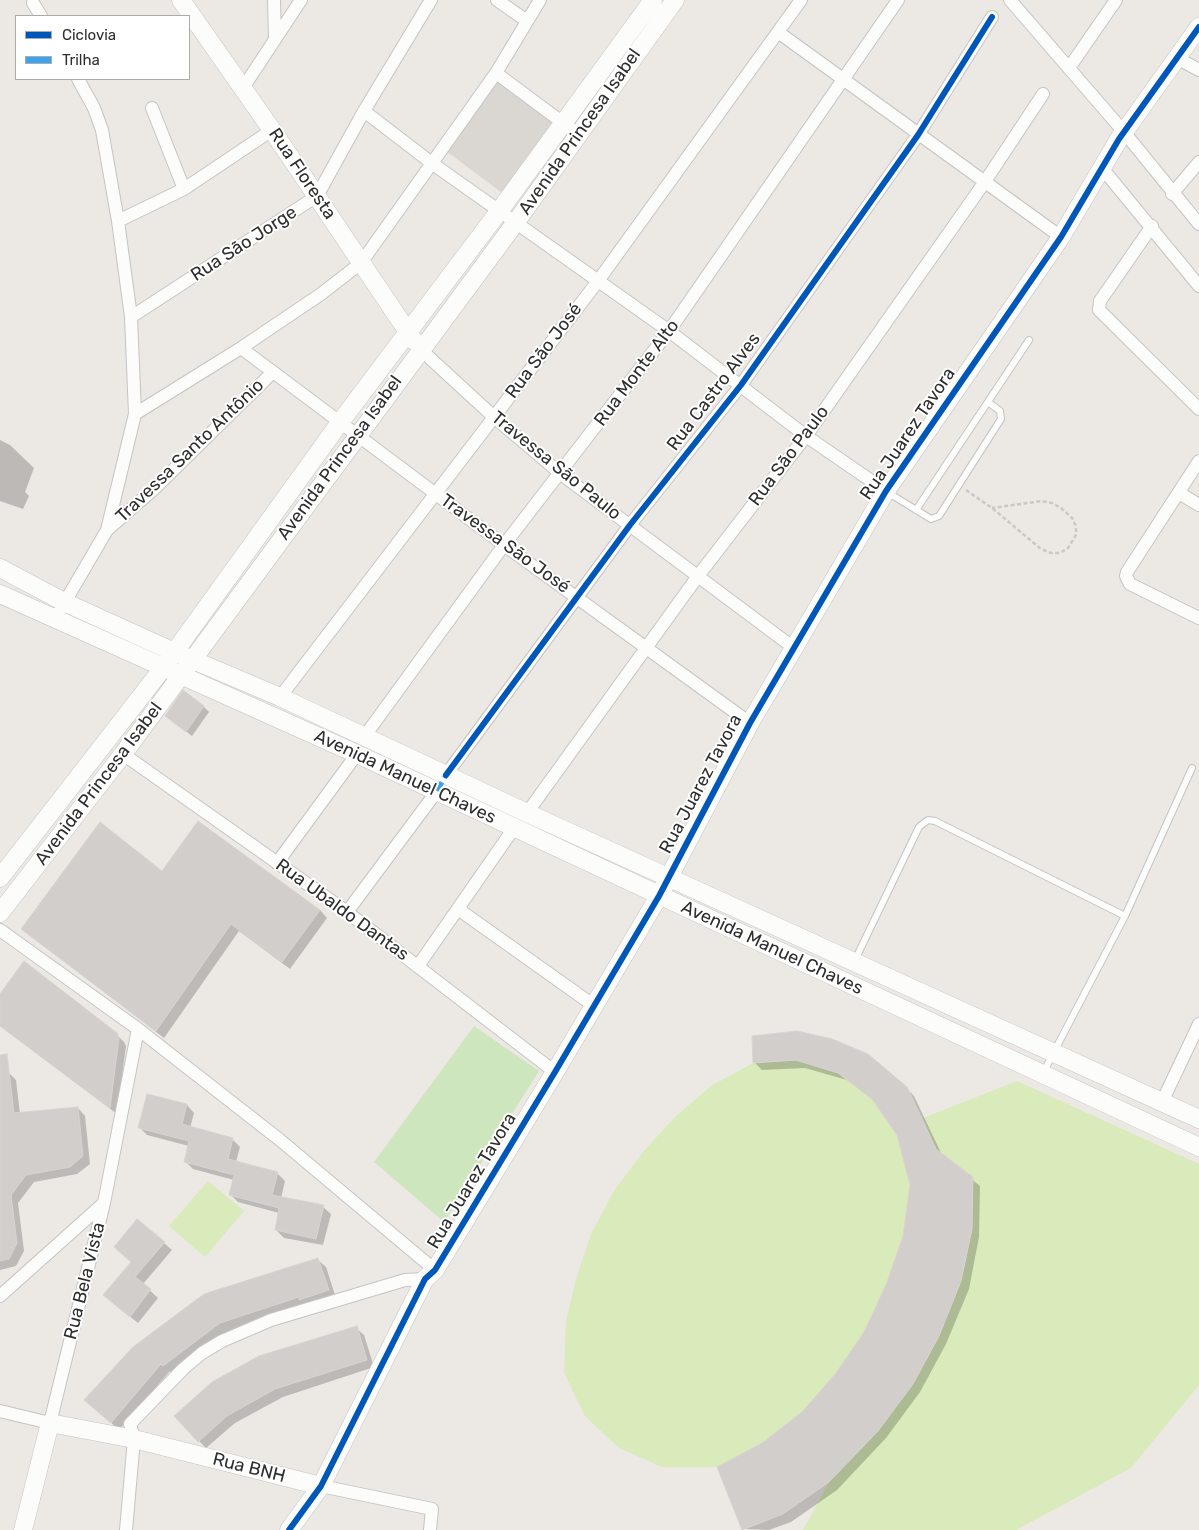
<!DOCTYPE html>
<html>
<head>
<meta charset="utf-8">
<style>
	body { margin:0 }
	#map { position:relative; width:1199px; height:1530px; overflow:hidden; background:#ece8e4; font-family:Rubik,sans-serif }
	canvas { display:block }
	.legend { position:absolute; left:15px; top:15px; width:175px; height:65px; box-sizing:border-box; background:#fff; border:1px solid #ababab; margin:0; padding:6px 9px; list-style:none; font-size:15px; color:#2e2e2e }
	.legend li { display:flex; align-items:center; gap:10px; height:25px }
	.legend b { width:25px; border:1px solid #ababab }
</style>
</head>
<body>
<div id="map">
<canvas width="1199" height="1530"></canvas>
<ul class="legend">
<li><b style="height:6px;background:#0057b8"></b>Ciclovia</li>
<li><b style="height:6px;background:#3ea3eb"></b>Trilha</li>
</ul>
</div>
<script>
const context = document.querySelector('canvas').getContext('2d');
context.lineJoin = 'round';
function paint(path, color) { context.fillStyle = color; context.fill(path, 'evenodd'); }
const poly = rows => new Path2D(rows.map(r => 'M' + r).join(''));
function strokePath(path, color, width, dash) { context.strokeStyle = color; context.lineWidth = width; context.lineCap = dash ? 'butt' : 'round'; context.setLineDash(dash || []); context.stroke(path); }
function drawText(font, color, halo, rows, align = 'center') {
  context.font = font + ' Rubik,sans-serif'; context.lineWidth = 4; context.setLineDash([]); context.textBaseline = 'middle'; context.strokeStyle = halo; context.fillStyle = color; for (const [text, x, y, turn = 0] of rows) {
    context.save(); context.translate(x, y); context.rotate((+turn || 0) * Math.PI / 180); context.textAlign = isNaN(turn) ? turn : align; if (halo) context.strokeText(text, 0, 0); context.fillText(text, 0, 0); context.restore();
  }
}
paint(poly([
	[474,1026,539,1071,444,1222,374,1162]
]), '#cee6be');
paint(poly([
	[796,1061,838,1073,872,1099,897,1135,910,1185,903,1236,886,1285,864,1332,836,1373,802,1412,762,1443,717,1467,662,1467,619,1448,585,1416,564,1373,566,1321,576,1279,591,1234,614,1191,643,1152,675,1117,711,1086,753,1063],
	[1017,1081,1199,1164,1199,1385,1131,1468,1016,1530,803,1530,829,1482,878,1431,913,1384,939,1336,961,1281,972,1229,973,1177,936,1149,923,1118],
	[208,1181,244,1211,205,1257,169,1226]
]), '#d9eabb');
paint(poly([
	[497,81,554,124,502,193,446,151]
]), '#dad6d2');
paint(poly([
	[0,440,10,445,34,468,25,492,29,496,23,509,0,501],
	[204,707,209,712,192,736,166,716],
	[162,872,320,910,327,918,290,969,239,931,164,1038,22,929],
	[0,996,116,1034,124,1042,126,1046,117,1114,0,1026],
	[753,1037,906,1088,914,1096,942,1155,980,1186,979,1237,969,1289,946,1344,920,1392,886,1438,837,1490,791,1522,769,1530,743,1529,763,1444,803,1412,837,1374,865,1332,887,1286,904,1236,912,1185,898,1134,876,1102,847,1080,805,1068,762,1070,754,1062],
	[9,1073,16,1080,20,1114,78,1108,85,1116,90,1164,77,1174,34,1182,18,1203,24,1251,16,1266,0,1270,0,1074],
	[148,1095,187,1105,194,1113,190,1128,232,1139,240,1147,236,1162,277,1173,285,1181,281,1198,323,1207,331,1214,323,1245,284,1238,276,1230,279,1213,238,1202,231,1195,234,1180,193,1169,185,1161,189,1146,147,1135,139,1127],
	[164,1243,172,1250,143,1284,158,1298,138,1323,112,1302],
	[318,1260,326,1267,336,1298,306,1305,228,1331,171,1373,170,1371,119,1430,94,1407,134,1348],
	[356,1328,364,1335,374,1367,283,1397,235,1423,206,1448,199,1441,213,1383]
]), '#0003');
const building = poly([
	[183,690,204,706,186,732,165,716,183,690],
	[198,821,320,910,282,962,231,924,156,1031,21,929,100,822,162,871,198,821],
	[24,961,117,1033,119,1038,110,1108,0,1025,0,994,24,961],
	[797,1031,832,1039,868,1054,907,1087,936,1149,973,1177,972,1229,961,1281,939,1336,913,1384,878,1431,829,1482,783,1514,742,1530,717,1467,762,1443,802,1412,836,1373,864,1332,886,1285,903,1236,910,1185,897,1135,872,1099,838,1073,796,1060,753,1063,752,1036,797,1031],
	[7,1054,14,1113,78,1107,83,1156,70,1167,26,1175,11,1195,17,1243,9,1259,0,1261,0,1055,7,1054],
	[147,1094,187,1104,182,1124,233,1138,228,1159,278,1172,272,1195,324,1205,316,1239,275,1230,279,1208,229,1195,234,1175,184,1162,189,1141,138,1128,147,1094],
	[137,1219,165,1242,135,1277,151,1289,130,1317,103,1295,131,1262,114,1247,137,1219],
	[318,1258,329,1290,299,1300,299,1297,220,1323,163,1366,161,1364,111,1423,84,1400,133,1347,204,1294,318,1258],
	[357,1326,367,1360,275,1389,227,1416,198,1442,174,1416,212,1382,259,1356,357,1326]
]);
paint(building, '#d1cecb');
strokePath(building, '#d7d4d0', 1);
const lane = poly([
	[887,492,931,519,939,516,1001,419,1000,411,988,402],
	[916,510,1029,340],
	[855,960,919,827,928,820,935,821,1125,916],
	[1043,1073,1125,916,1192,768]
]);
const street = poly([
	[274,0,275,39],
	[497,0,527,21],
	[1010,0,1124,132,1199,224],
	[33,3,41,16],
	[778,32,1061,237],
	[1177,58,1199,70],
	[1069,68,1116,0],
	[496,73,570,128],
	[243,88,301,0],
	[152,108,184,189],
	[364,111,433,164,669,331,806,436,886,491],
	[1102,168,1199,286],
	[1172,194,1199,162],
	[118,221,184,189,272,130],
	[1152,226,1100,301,1099,310,1199,409],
	[131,317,317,196,364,111,431,0],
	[241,348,321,294,361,263,496,73,540,0],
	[420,349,494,417,561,474,794,648],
	[135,414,241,348,504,545,750,723],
	[1199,461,1127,572,1126,576,1130,584,1199,618],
	[1179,493,1199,505],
	[107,530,155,488,273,372],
	[55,619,107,530,135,414,131,317,118,221,102,130,94,108,78,79],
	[280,697,598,281,801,0],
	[364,737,504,545,669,331,898,0],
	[123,754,347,912,555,1072],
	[446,775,630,525,741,385,918,135,992,17],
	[527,813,698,576,806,436,984,183,1043,94],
	[277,863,357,754],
	[458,909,593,1005],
	[347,912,437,791],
	[0,930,138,1029,280,1140,435,1270],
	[418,966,514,828],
	[1162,1102,1199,1024],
	[0,1296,104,1203],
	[0,1411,50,1423,104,1203,138,1029],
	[321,1486,432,1509,430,1530],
	[126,1530,134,1439,130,1424,183,1369,202,1353,222,1341,271,1320,405,1280,425,1279]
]);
const secondary = poly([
	[181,0,272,130,414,341],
	[0,568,64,602,174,652,280,697,527,813,1199,1119],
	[0,594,357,754,1199,1147],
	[0,878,163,668,341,421,500,210,653,0],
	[0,913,123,754,516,222,675,0],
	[23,1530,50,1423,134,1439,321,1486],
	[289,1530,321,1486,425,1279,435,1270,555,1072,659,896,750,723,886,491,1061,237,1119,139,1199,27]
]);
strokePath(lane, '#c5c4c5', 8);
strokePath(street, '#c5c4c5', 14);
strokePath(secondary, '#c5c4c5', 19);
strokePath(poly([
	[966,490,992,508,1041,549,1051,553,1060,553,1068,548,1076,535,1076,526,1072,518,1061,508,1052,503,1042,501,992,508]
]), '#c9c9c8', 2.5, [4, 2.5]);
strokePath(lane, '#fcfcfb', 6);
strokePath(street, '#fcfcfb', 12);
strokePath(secondary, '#fcfcfb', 18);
strokePath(poly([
	[437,791,446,775]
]), '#3ea3eb', 5, [10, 5]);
strokePath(poly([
	[446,775,630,525,741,385,918,135,992,17],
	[289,1530,321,1486,425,1279,435,1270,555,1072,659,896,750,723,886,491,1061,237,1119,139,1199,27]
]), '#0057b8', 6);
drawText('18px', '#2e2e2e', '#fff', [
	["Avenida Princesa Isabel",580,132,-55],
	["Rua Floresta",302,174,56],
	["Rua São Jorge",244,244,-33],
	["Rua São José",544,351,-53],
	["Rua Monte Alto",637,373,-53],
	["Rua Castro Alves",714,392,-53],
	["Rua Juarez Tavora",908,434,-56],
	["Travessa Santo Antônio",190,451,-44],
	["Rua São Paulo",789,456,-53],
	["Avenida Princesa Isabel",340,458,-54],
	["Travessa São Paulo",556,466,39],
	["Travessa São José",505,544,36],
	["Avenida Manuel Chaves",405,777,25],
	["Avenida Princesa Isabel",99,784,-53],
	["Rua Juarez Tavora",701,784,-62],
	["Rua Ubaldo Dantas",342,910,36],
	["Avenida Manuel Chaves",772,948,25],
	["Rua Juarez Tavora",472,1181,-59],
	["Rua Bela Vista",85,1281,-76],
	["Rua BNH",249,1468,14]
]);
</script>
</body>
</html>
